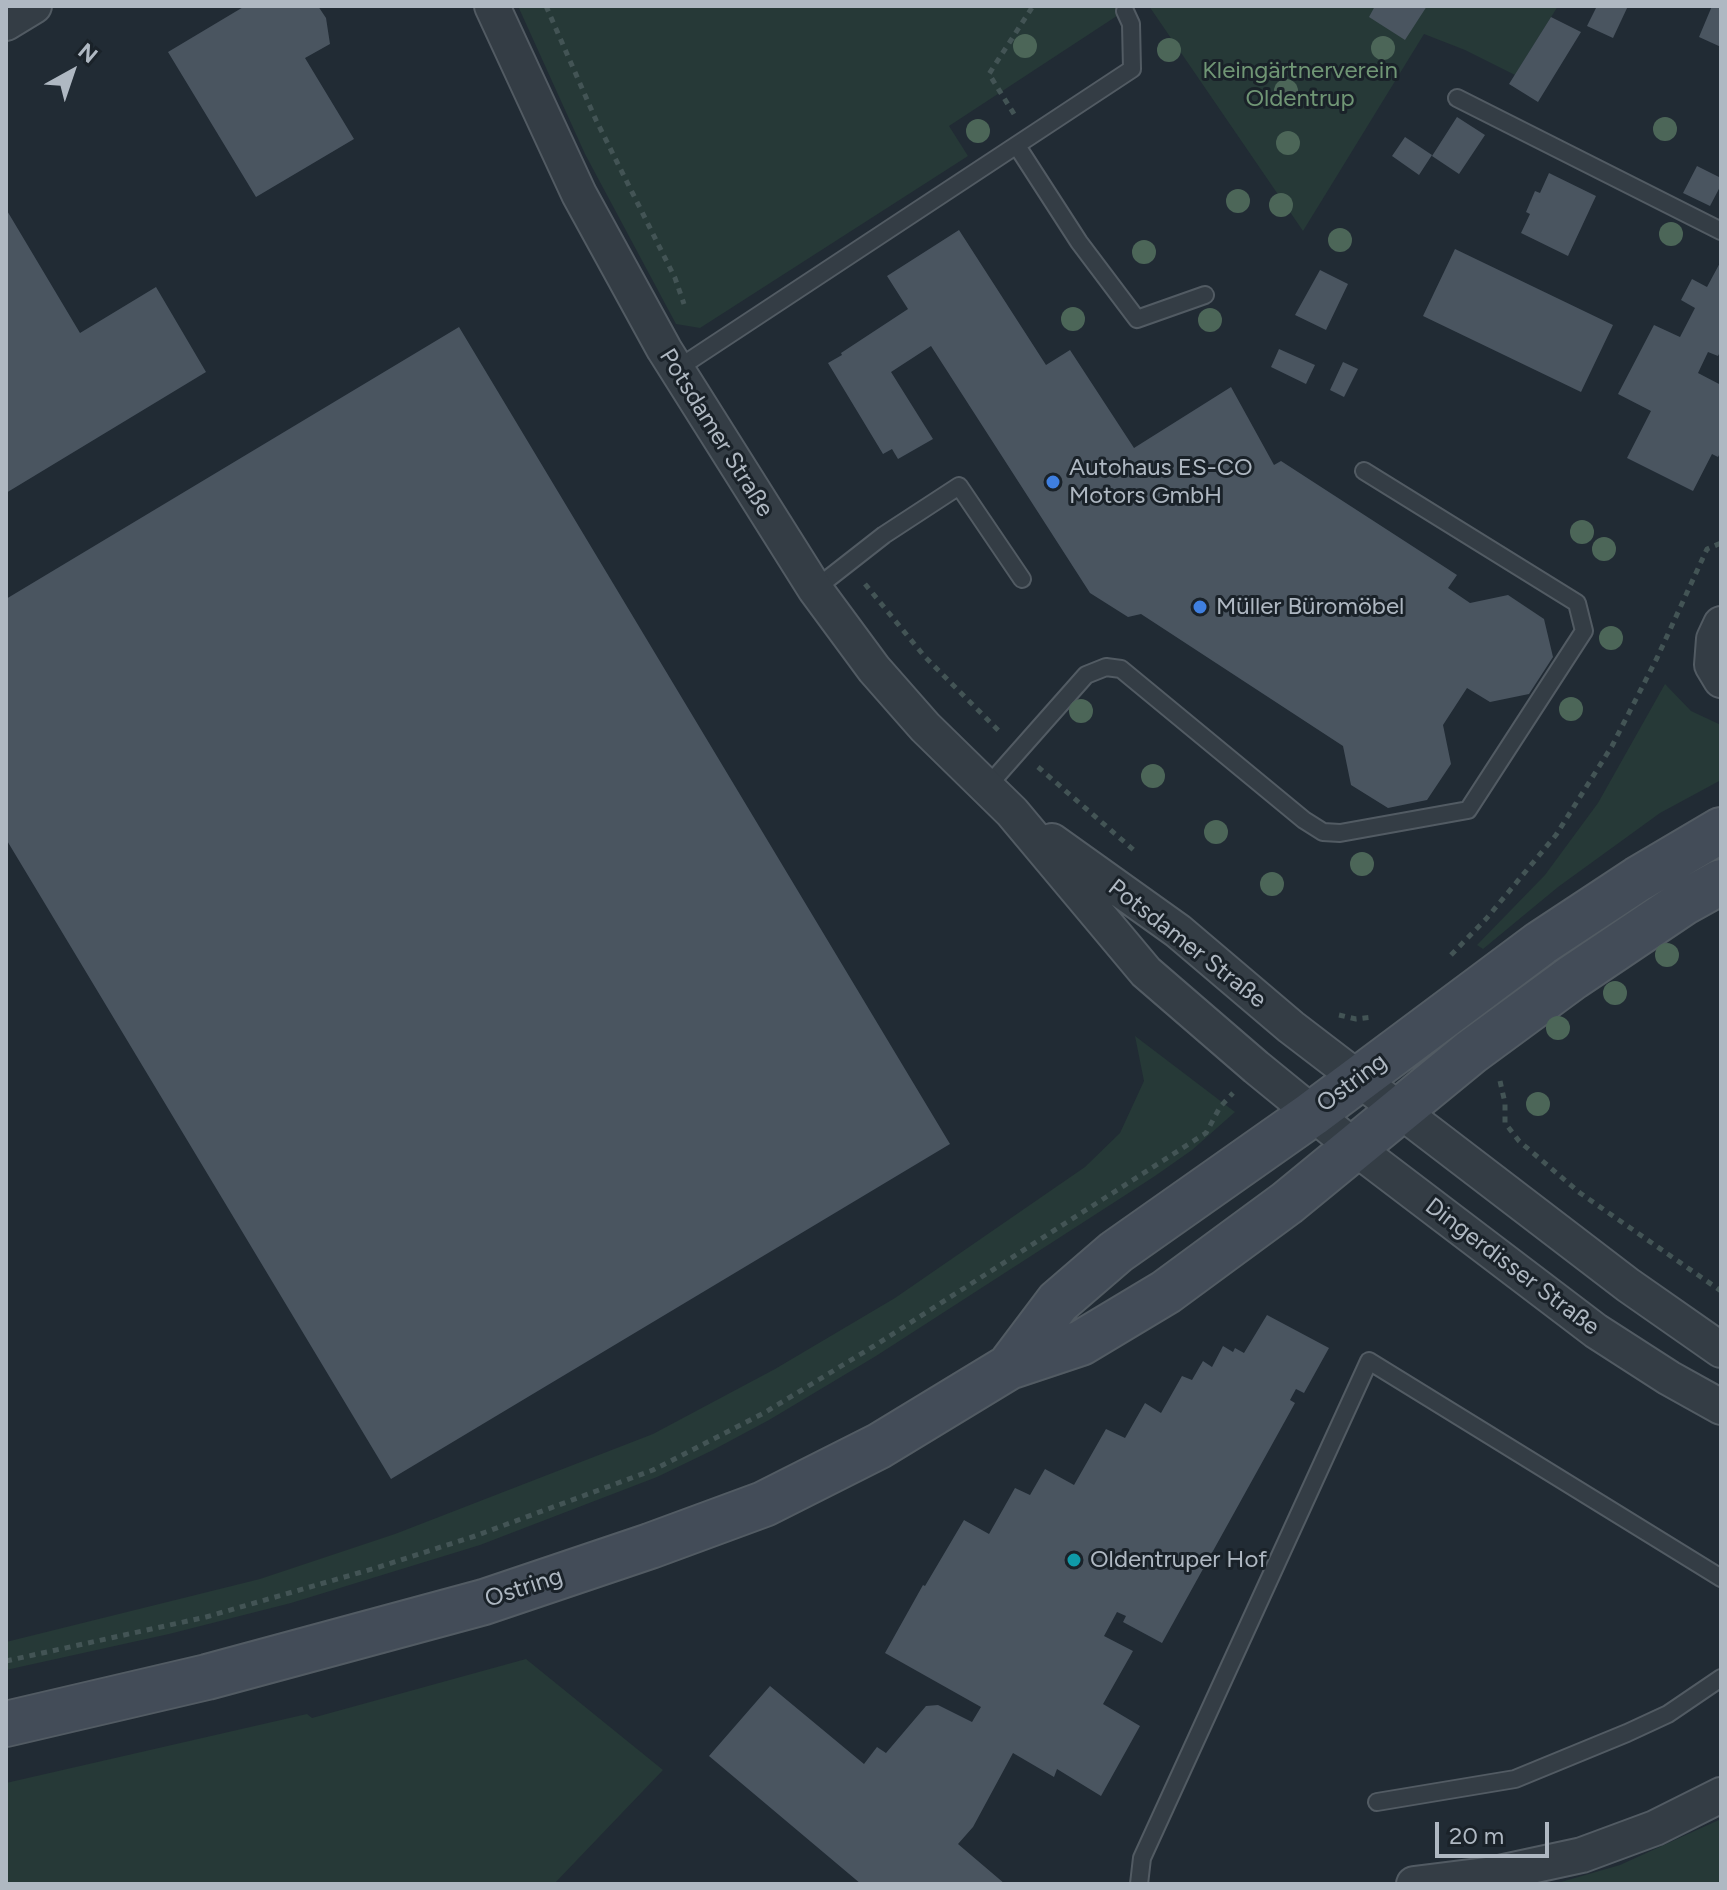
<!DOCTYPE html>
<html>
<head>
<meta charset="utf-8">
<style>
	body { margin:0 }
	#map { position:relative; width:1727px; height:1890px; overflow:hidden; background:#212b34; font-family:Figtree,sans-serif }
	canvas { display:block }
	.frame { position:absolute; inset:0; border:8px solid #afb8c2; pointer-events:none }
	.north { position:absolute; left:32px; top:32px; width:80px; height:80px; -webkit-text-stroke:6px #1a2229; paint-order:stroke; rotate:40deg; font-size:22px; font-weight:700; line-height:32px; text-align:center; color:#afb8c2 }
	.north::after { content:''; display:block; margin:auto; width:28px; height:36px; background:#afb8c2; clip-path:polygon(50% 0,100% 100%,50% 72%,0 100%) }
	.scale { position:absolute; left:1435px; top:1822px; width:114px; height:36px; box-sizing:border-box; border:4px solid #afb8c2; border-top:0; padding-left:10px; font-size:24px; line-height:28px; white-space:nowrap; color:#afb8c2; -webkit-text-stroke:6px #1a2229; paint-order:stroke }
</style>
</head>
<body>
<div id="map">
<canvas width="1727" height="1890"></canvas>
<div class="frame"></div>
<div class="north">N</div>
<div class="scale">20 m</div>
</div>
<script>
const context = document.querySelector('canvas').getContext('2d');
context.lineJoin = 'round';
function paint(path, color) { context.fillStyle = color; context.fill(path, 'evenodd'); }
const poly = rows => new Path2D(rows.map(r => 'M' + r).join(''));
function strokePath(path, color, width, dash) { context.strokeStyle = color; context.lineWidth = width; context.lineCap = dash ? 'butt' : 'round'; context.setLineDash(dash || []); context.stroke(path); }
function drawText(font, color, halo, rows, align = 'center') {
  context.font = font + ' Figtree,sans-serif'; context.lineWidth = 6; context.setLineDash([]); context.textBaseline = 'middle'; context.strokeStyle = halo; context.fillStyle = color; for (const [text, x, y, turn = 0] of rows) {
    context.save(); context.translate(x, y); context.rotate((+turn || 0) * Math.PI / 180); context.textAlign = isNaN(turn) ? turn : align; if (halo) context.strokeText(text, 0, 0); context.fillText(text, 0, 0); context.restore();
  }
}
paint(poly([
	[518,6,1132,6,949,126,968,156,700,328,676,324,585,154],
	[1149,6,1558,6,1515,75,1465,50,1424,34,1303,231],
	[1665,684,1691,711,1721,725,1721,780,1660,813,1558,887,1483,949,1477,945,1545,875,1598,803],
	[1135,1036,1235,1112,1192,1150,1155,1176,876,1356,769,1420,713,1450,657,1477,480,1545,291,1603,169,1634,6,1670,6,1642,260,1579,395,1534,653,1434,775,1369,895,1298,1085,1167,1120,1133,1144,1081],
	[526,1659,663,1770,554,1884,6,1884,6,1783,307,1714,312,1718],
	[1721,1819,1721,1884,1554,1884,1620,1865]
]), '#263937');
paint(poly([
	[245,6,318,6,326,18,330,44,305,58,354,139,256,197,168,52],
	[1375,6,1427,6,1405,40,1369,17],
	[1597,6,1628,6,1613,38,1587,26],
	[1712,6,1721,6,1721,47,1699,37],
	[1551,17,1581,32,1538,102,1509,84],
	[1457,117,1485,135,1459,174,1432,156],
	[1405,137,1432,155,1419,175,1392,156],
	[1697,166,1721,178,1721,185,1710,206,1683,193],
	[1549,173,1596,196,1568,256,1521,233,1530,214,1526,212,1535,191,1540,193],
	[6,209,80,333,156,287,206,372,6,493],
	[959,230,1046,365,1070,350,1134,448,1231,387,1274,465,1281,461,1457,575,1448,588,1470,603,1508,595,1544,619,1553,657,1529,694,1490,702,1467,688,1443,725,1451,764,1427,800,1388,808,1351,785,1343,746,1141,614,1128,617,1090,593,931,346,891,372,933,439,898,459,892,449,883,454,828,363,842,355,841,353,908,309,887,276],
	[1455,249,1613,325,1581,392,1423,316],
	[1721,261,1721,350,1718,356,1708,352,1698,373,1721,385,1721,451,1718,457,1712,454,1693,491,1627,458,1651,411,1618,394,1654,325,1680,337,1695,308,1681,300,1692,279,1707,287],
	[1320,270,1348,284,1326,330,1295,315],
	[459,327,950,1144,391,1479,6,839,6,599],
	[1279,349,1315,365,1306,384,1271,367],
	[1343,362,1358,369,1344,397,1330,390],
	[1267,1315,1329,1348,1304,1393,1296,1389,1290,1400,1295,1403,1162,1643,1123,1622,1126,1616,1117,1612,1104,1636,1133,1651,1103,1704,1140,1726,1101,1796,1057,1769,1054,1777,1013,1753,973,1827,958,1844,1005,1884,861,1884,709,1756,770,1686,864,1764,877,1747,886,1753,926,1706,938,1705,972,1722,981,1707,885,1653,923,1585,925,1586,964,1520,989,1534,1015,1488,1030,1495,1045,1469,1074,1485,1106,1429,1125,1438,1145,1403,1161,1413,1182,1376,1192,1380,1203,1361,1212,1367,1223,1346,1233,1352,1235,1348,1244,1353]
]), '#4a5560');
const lane = poly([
	[1457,98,1721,231],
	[1017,146,1079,242,1137,319,1205,295],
	[677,369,1132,69,1131,24,1125,11],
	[815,589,884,535,959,486,1022,579],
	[986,788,1086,675,1106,667,1121,669,1304,820,1323,832,1340,833,1468,810,1584,631,1577,603,1364,471],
	[1377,1802,1515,1779,1627,1733,1668,1714,1721,1678],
	[1139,1884,1142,1858,1369,1361,1721,1578]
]);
const street = poly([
	[492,6,579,194,664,349,815,589,874,669,925,727,1012,812,1146,972,1256,1067,1354,1147,1596,1331,1669,1378,1721,1407],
	[6,23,34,6],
	[1721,624,1714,639,1712,665,1721,680],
	[1052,841,1178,931,1291,1027,1628,1285,1721,1350],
	[1414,1884,1494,1874,1582,1855,1655,1828,1721,1795]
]);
const secondary = poly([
	[1009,1367,1058,1302,1116,1252,1312,1114,1541,943,1638,879,1721,830],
	[6,1724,207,1677,484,1602,650,1546,764,1504,879,1446,1009,1367,1081,1343,1166,1292,1287,1203,1471,1052,1573,977,1683,903,1721,882]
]);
strokePath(lane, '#525b63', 20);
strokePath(street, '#525b63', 38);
strokePath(secondary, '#525b63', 48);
strokePath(poly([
	[546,6,596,120,675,278,684,304],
	[1014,114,989,74,1033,6],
	[865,584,925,657,1001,733],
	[1038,767,1136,852],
	[1451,955,1486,919,1556,835,1612,746,1657,658,1707,549,1721,543],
	[1339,1015,1356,1019,1372,1017],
	[1500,1081,1505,1103,1505,1123,1519,1141,1580,1193,1721,1291],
	[6,1661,206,1617,379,1567,475,1536,653,1470,764,1413,874,1346,1206,1133,1220,1107,1233,1093]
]), '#435455', 5, [6, 6]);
strokePath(lane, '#343d45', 16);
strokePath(street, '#343d45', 34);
strokePath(secondary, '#434c58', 44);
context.fillStyle = '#4c6658';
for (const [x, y] of [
	[1025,46],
	[1383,48],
	[1169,50],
	[1286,91],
	[1665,129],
	[978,131],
	[1288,143],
	[1238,201],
	[1281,205],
	[1671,234],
	[1340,240],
	[1144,252],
	[1073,319],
	[1210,320],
	[1582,532],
	[1604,549],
	[1611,638],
	[1571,709],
	[1081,711],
	[1153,776],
	[1216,832],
	[1362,864],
	[1272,884],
	[1667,955],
	[1615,993],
	[1558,1028],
	[1538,1104]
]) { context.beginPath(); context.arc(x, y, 12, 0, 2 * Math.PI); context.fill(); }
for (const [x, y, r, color] of [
	[1053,482,8,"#3f7fe0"],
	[1200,607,8,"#3f7fe0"],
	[1074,1560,8,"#0f9aa8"]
]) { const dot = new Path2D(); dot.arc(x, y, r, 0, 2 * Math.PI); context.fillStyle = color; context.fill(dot); strokePath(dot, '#1a2229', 3); }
drawText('24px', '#709675', '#1a2229', [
	["Kleingärtnerverein",1300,71],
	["Oldentrup",1300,99]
]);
drawText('24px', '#afb8c2', '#1a2229', [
	["Potsdamer Straße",716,433,58],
	["Potsdamer Straße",1187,944,38],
	["Ostring",1352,1083,-37],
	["Dingerdisser Straße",1512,1267,37],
	["Ostring",524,1588,-18]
]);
drawText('24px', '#afb8c2', '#1a2229', [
	["Autohaus ES-CO",1069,468],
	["Motors GmbH",1069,496],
	["Müller Büromöbel",1216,607],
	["Oldentruper Hof",1090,1560]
], 'left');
</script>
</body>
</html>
